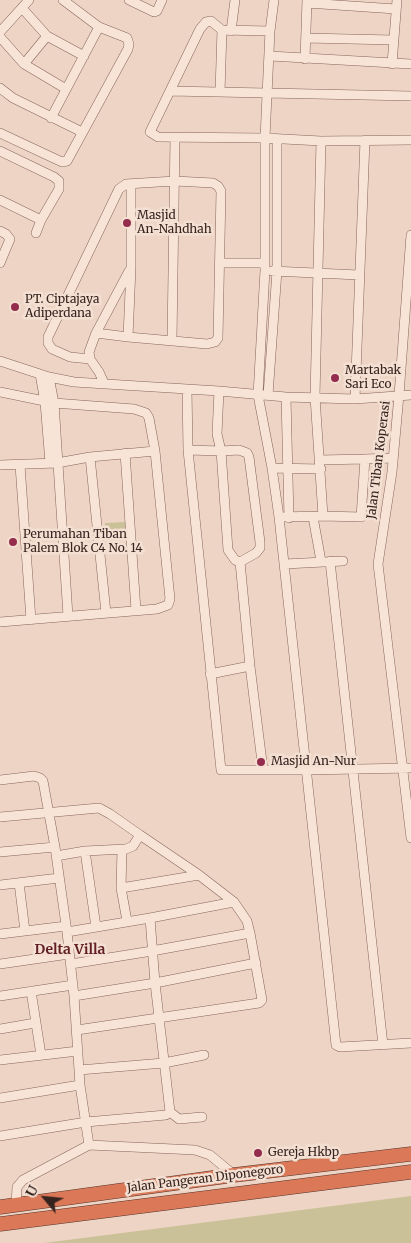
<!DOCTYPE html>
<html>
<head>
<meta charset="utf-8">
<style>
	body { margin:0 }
	#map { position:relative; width:411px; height:1243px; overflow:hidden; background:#edd4c4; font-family:Merriweather,serif }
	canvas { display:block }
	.north { position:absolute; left:20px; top:1173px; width:50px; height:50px; -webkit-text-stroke:4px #f4e0d3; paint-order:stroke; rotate:298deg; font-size:14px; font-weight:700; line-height:20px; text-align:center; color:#37231e }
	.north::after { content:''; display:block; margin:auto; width:18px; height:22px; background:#37231e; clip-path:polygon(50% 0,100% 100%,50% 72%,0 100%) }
</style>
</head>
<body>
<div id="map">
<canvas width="411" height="1243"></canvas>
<div class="north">U</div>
</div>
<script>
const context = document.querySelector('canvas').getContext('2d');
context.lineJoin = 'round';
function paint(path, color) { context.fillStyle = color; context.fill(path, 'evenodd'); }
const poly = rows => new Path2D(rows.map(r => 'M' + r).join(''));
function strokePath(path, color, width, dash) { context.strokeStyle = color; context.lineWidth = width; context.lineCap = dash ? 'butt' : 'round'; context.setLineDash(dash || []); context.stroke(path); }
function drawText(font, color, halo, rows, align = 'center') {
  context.font = font + ' Merriweather,serif'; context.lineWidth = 5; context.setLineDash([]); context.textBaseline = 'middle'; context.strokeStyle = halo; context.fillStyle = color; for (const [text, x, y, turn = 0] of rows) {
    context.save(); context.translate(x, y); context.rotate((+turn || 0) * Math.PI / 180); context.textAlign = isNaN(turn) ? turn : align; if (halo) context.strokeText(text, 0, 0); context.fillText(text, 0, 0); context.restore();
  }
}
paint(poly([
	[125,522,125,536,105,537,105,523],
	[411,1196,411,1243,44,1243]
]), '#cbc198');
const minor = poly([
	[129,0,154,12,157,11,162,0],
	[274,0,270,31,265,138,265,270,258,395,272,468,279,517,336,1045,340,1047,411,1043],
	[307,3,396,9],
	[22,8,47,36,84,56],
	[231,31,235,0],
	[270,31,222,30,211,21,206,22,200,29,150,132,158,137,265,138,321,141,411,140],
	[0,32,29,0],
	[0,37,24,64,66,89],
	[306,38,393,40],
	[270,56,411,64],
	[305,59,307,0],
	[24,64,47,36],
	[392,64,397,0],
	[0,88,13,98,82,132],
	[170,91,411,96],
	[220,92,222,30],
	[51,118,99,27],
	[0,133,62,162,67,161,128,49,129,44,127,38,99,27,63,0],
	[321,141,315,397,323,516],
	[0,151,54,177,59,181,59,189,41,220,36,233],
	[0,200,41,220],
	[0,231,6,234,10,239,0,263],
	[411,235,399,395,392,472,378,564,411,838],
	[219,263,264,263],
	[272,271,359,275],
	[128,337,131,268,131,184],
	[172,340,175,138],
	[90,359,70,357,52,349,48,343,48,337,119,189,126,184,175,181,213,183,218,186,221,191,218,338,215,342,207,344,128,337,96,333],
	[0,361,49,377,74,382,219,391,286,397,355,399,411,395],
	[40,374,45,402,50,463],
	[49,377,54,403,68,616],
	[104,383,99,372,90,359,89,352,96,333,129,271],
	[187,389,188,450,221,770,306,770,411,768],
	[0,392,54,403,134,409,146,413,149,418,155,451,170,599,168,605,157,609,0,622],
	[268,395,277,271,277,139],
	[286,397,289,518],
	[355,399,365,140],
	[188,450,221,451,239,450,247,453,249,457,260,542,260,548,256,553,240,562,235,560,228,550,221,451,217,434,219,391],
	[125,453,136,610],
	[90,457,106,613],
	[320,460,365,459],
	[0,465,57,463,90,457,155,451],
	[20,465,31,620],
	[272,468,321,469],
	[279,517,323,516,361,517,365,459,393,458],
	[313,517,321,561],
	[330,561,383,1045],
	[240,562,250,666,263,770],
	[285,564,343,561],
	[210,674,250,666],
	[0,780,34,776,40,778,43,781,55,847,67,932,74,996,80,1085,89,1145],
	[0,817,99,808,110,814,140,835,133,846,126,849,85,851,56,856],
	[122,849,121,888,127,921],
	[85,851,96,927],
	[0,852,55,847],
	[19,883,25,931],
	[0,885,59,878],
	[121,888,199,875],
	[150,918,234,902],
	[67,932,150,918,155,983,170,1112],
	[0,934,66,926],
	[0,964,69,954],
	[71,964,152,951,250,933],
	[31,991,41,1055],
	[0,996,73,985],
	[74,996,155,983,256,963],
	[0,1029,35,1023],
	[77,1030,259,1003,262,1000,250,933,247,921,234,902,199,875,140,835],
	[0,1060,78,1051],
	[79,1070,164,1063,204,1055],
	[0,1098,80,1085],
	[170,1112,179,1119,202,1117],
	[0,1136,86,1122,166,1115,170,1112],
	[16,1205,17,1187,23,1180,89,1145,195,1150,210,1155,234,1175]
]);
const highway = poly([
	[0,1207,234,1175,411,1154],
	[0,1224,411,1172]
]);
strokePath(minor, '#87645b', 10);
strokePath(highway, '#55352f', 15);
strokePath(minor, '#f8e4d7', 9);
strokePath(highway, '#da7857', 14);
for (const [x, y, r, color] of [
	[127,223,5,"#942c4d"],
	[15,307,5,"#942c4d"],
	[335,378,5,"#942c4d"],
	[13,542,5,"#942c4d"],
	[261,762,5,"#942c4d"],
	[258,1153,5,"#942c4d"]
]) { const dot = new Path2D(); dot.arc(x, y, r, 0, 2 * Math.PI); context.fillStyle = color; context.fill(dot); strokePath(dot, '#f4e0d3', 2); }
drawText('12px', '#37231e', '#f4e0d3', [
	["Masjid",137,216],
	["An-Nahdhah",137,230],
	["PT. Ciptajaya",25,300],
	["Adiperdana",25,314],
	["Martabak",345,371],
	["Sari Eco",345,385],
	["Perumahan Tiban",23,535],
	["Palem Blok C4 No. 14",23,549],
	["Masjid An-Nur",271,762],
	["Gereja Hkbp",268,1153]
], 'left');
drawText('12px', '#37231e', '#f4e0d3', [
	["Jalan Tiban Koperasi",379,460,-83],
	["Jalan Pangeran Diponegoro",205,1179,-7]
]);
drawText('bold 14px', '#621f26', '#f4e0d3', [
	["Delta Villa",70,950]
]);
</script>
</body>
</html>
